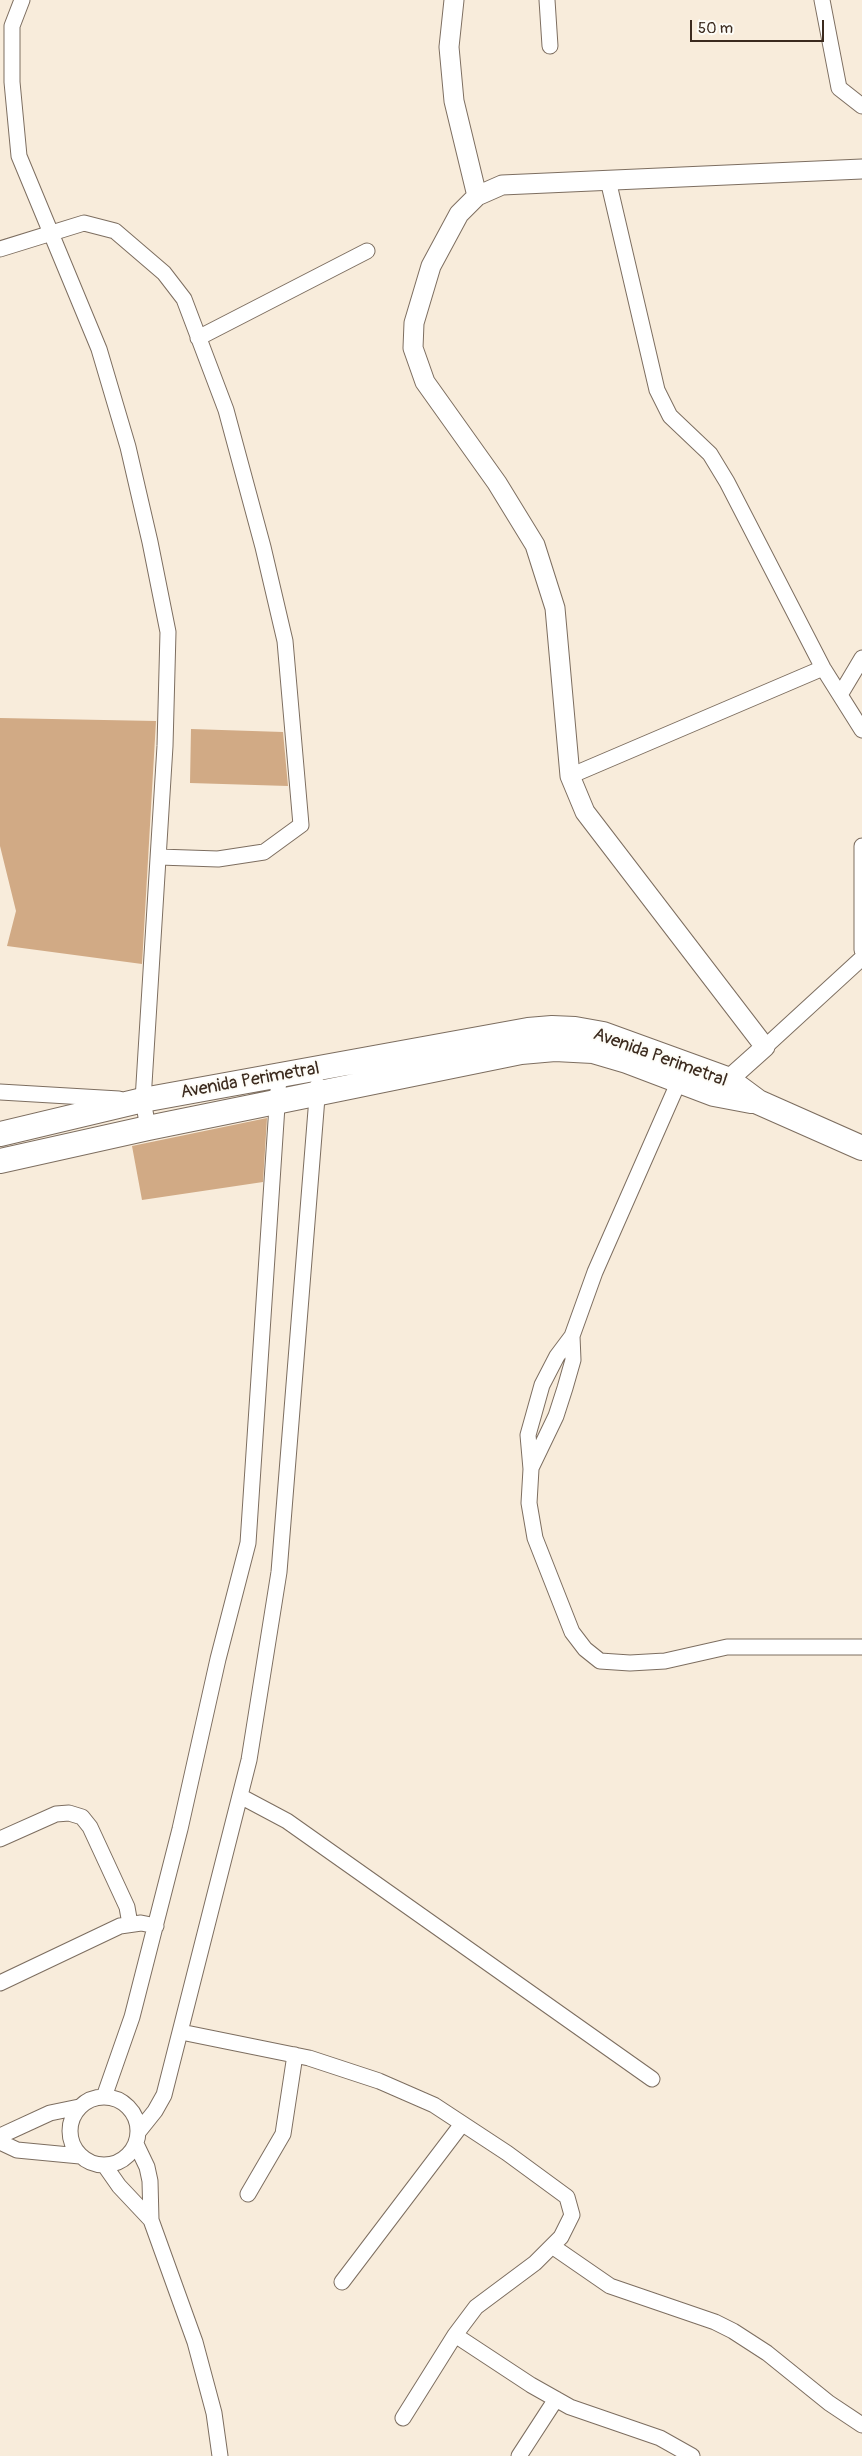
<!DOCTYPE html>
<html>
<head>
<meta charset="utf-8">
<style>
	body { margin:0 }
	#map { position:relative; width:862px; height:2456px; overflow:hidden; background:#f8ecdb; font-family:Pangolin,sans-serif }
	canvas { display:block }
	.scale { position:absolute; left:690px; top:20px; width:134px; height:22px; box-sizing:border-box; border:2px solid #3b2a1e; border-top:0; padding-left:6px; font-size:15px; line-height:18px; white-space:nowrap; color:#3b2a1e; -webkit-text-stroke:4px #fdfcf7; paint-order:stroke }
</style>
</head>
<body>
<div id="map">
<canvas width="862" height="2456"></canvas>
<div class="scale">50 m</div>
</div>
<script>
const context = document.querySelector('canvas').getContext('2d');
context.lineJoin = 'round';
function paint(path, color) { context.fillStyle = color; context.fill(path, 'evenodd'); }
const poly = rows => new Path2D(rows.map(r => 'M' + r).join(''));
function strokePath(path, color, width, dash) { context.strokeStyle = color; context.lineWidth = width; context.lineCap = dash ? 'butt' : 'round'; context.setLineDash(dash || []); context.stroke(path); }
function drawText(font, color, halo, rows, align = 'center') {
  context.font = font + ' Pangolin,sans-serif'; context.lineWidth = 4; context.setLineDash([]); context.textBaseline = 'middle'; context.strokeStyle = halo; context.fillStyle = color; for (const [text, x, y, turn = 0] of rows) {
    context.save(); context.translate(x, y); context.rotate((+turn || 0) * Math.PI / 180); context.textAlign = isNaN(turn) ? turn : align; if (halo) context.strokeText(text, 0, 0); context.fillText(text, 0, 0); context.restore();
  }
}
paint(poly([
	[0,718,156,721,142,964,7,946,16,911,0,846],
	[191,729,283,732,288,786,190,783],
	[267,1118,263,1182,142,1200,132,1146]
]), '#d1aa85');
const minor = poly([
	[22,0,12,26,12,82,19,156,99,349,128,447,150,542,168,632,165,746,143,1100,148,1128],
	[547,0,550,46],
	[822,0,839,88,862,106],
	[608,180,657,390,670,416,710,454,727,482,823,668,862,730],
	[0,249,84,223,115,231,164,273,184,299,226,410,263,547,285,641,301,825,264,852,218,859,159,857],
	[198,338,367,251],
	[840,695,862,658],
	[570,776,823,668],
	[862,846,862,950],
	[765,1047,862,958],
	[679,1081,595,1272,572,1336,557,1356,542,1385,528,1435,531,1469,529,1503,535,1538,572,1632,585,1649,600,1661,630,1663,665,1661,727,1647,862,1647],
	[0,1092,119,1099],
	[531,1468,556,1416,565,1388,573,1360,572,1336],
	[240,1796,287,1821,652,2079],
	[0,1839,56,1814,69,1813,82,1817,90,1827,127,1907,130,1924],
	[0,1983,120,1926,141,1923,156,1926],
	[181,2032,309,2058,379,2081,434,2105,507,2153,567,2197,572,2215,561,2237,535,2263,476,2307,455,2335,403,2418],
	'70 2131a34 34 0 1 1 68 0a34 34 0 1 1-68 0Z',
	[104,2097,132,2017,180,1829,218,1659,248,1543,279,1076],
	[139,2131,155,2111,164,2095,249,1760,279,1572,318,1085],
	[0,2136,50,2113,79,2107],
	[0,2142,17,2150,80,2156],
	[136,2144,147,2167,150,2181,151,2220,195,2342,214,2413,220,2456],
	[105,2166,119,2186,151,2220],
	[248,2194,283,2134,295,2055],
	[552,2246,610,2286,715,2322,733,2331,767,2353,829,2403,862,2425],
	[342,2282,462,2124],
	[455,2335,531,2385,570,2407,660,2438,692,2456],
	[519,2456,556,2399]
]);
const tertiary = poly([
	[454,0,449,47,454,101,477,196],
	[718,1089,765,1047,585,812,570,776,555,608,535,545,497,483,425,382,413,348,414,323,431,266,459,214,477,196,502,185,862,169]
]);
const primary = poly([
	[0,1134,143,1100,528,1030,552,1028,575,1029,603,1034,727,1079,758,1102,862,1148],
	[0,1161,148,1128,521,1052,555,1049,593,1051,627,1061,714,1094,751,1101]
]);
strokePath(minor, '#7d6e60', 17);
strokePath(tertiary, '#7d6e60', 21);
strokePath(primary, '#7d6e60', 26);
strokePath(minor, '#fff', 15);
strokePath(tertiary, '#fff', 19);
strokePath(primary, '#fff', 24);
drawText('18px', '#3b2a1e', '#fdfcf7', [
	["Avenida Perimetral",660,1058,20],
	["Avenida Perimetral",250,1081,-10]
]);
</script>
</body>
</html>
